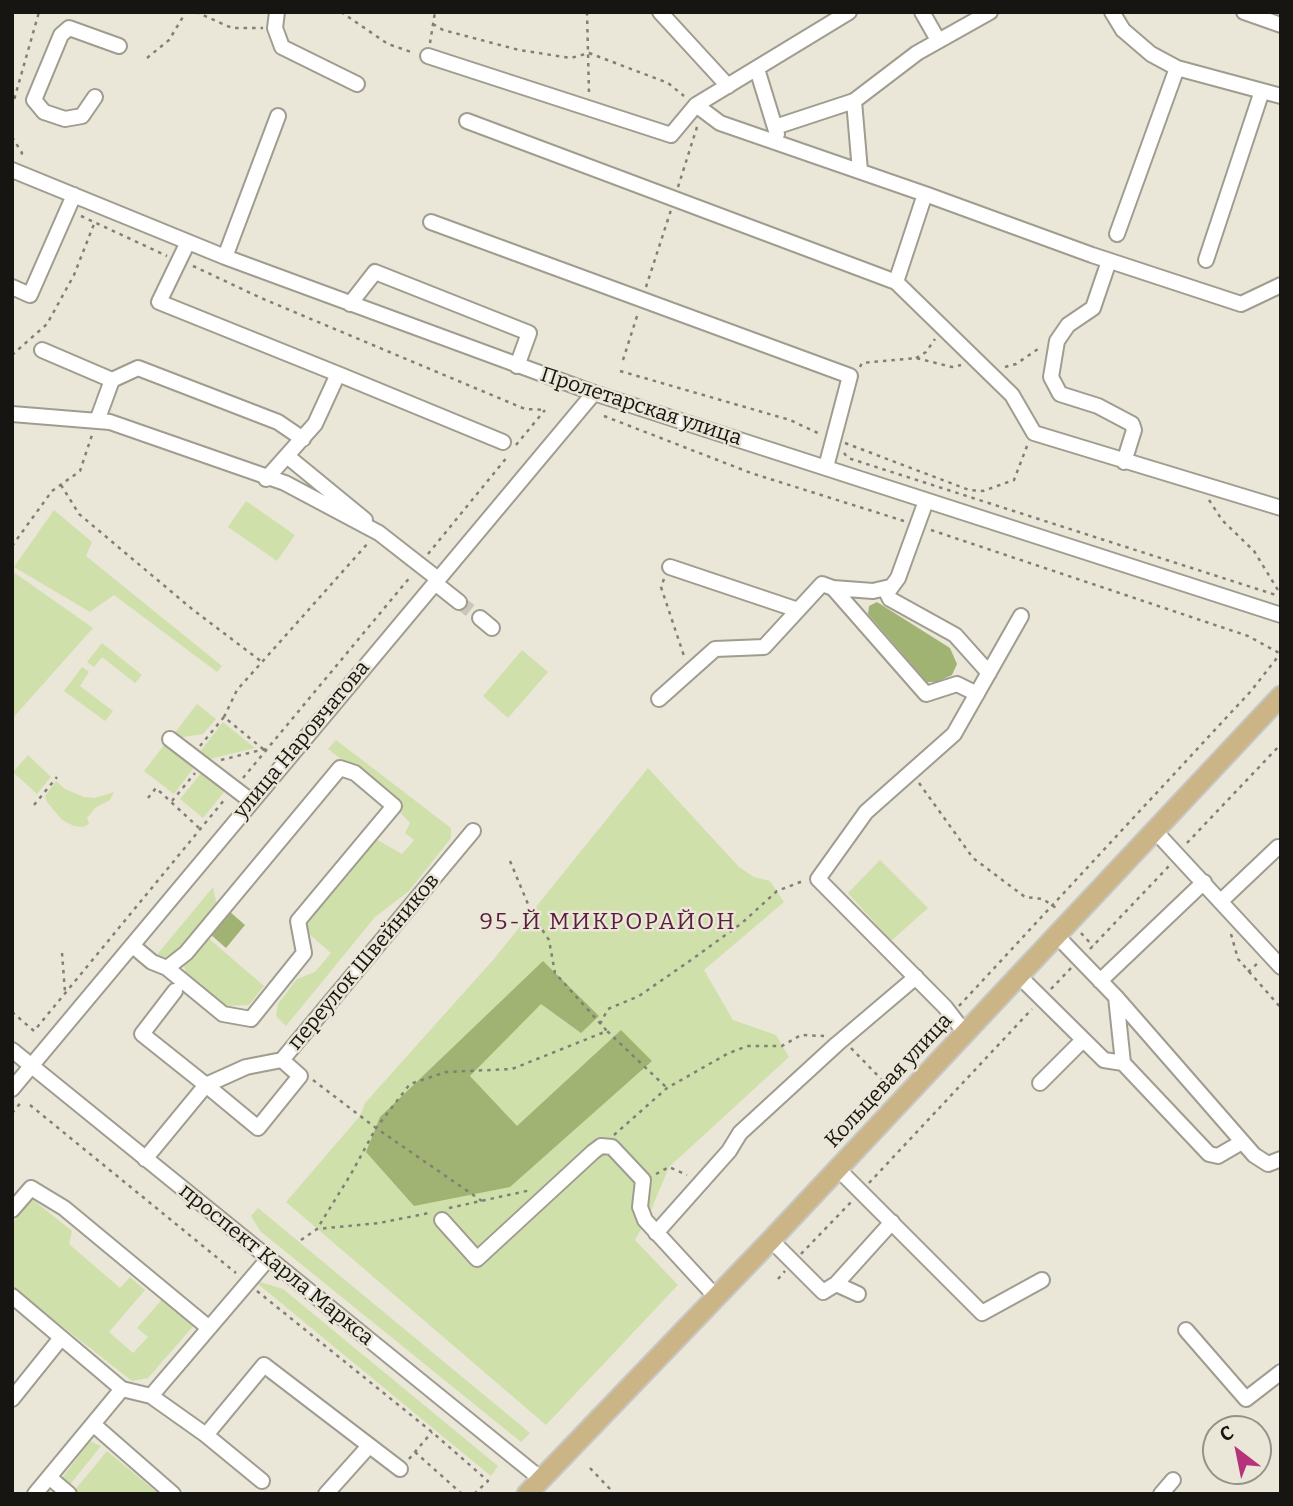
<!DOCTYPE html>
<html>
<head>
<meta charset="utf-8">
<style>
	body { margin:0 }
	#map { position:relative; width:1293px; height:1506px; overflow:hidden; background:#eae6d8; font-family:Bitter,serif }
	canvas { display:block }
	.frame { position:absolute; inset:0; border:14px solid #171511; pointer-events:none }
	.north { position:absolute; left:1202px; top:1415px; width:70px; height:70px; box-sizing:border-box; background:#eae6d8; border:2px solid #969288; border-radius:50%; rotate:328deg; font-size:19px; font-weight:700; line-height:28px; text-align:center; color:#171511 }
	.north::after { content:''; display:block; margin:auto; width:24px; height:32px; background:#b6337b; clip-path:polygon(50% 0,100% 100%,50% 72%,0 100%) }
</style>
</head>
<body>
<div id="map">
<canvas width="1293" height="1506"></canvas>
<div class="frame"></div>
<div class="north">С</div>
</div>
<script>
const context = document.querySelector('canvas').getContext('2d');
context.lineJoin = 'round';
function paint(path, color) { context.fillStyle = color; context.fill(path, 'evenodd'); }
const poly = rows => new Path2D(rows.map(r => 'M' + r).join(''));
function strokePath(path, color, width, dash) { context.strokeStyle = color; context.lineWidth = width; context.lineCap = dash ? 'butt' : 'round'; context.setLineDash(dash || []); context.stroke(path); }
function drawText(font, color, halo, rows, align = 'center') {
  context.font = font + ' Bitter,serif'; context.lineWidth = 5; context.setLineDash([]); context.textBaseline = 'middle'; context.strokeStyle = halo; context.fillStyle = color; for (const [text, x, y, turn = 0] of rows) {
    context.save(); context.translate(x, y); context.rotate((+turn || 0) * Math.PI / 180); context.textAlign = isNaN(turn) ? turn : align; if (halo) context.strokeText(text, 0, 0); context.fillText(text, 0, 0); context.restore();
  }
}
paint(poly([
	[246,501,295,535,277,561,228,527],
	[54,510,92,542,86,556,222,666,217,672,114,595,90,612,14,567],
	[12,571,93,628,12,719],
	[102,643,142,675,135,683,102,657,94,667,87,662],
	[522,650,548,672,508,718,483,696],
	[82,667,89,672,80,686,113,711,105,721,64,691],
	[197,704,216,719,203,734,177,738,173,735],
	[223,722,255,748,206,760,199,753],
	[336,740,451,828,451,838,409,891,375,917,286,1026,276,1016,278,1004,297,979,315,972,331,953,309,934,306,922,374,838,402,854,414,840,405,833,410,823,398,810,396,801,328,749],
	[165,744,195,766,174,794,144,771],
	[28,755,51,777,37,794,13,772],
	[648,768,739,867,754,877,770,881,784,902,704,970,733,1020,776,1035,789,1057,669,1167,649,1215,635,1240,678,1285,546,1425,286,1202,360,1116,365,1103,493,960],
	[202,772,225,791,203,818,180,799],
	[56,781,65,789,84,797,95,798,114,792,110,800,95,808,87,818,89,824,83,827,74,826,62,820,47,802,45,796],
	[880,860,928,908,891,941,848,893],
	[213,887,217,906,173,957,155,957],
	[207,937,264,986,249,1005,226,1006,186,973,184,966],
	[32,1199,72,1231,69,1244,120,1288,130,1277,145,1290,109,1332,133,1353,148,1337,137,1328,165,1296,196,1323,148,1378,132,1381,12,1287,12,1224],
	[258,1208,530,1433,521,1442,260,1231,251,1216],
	[260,1282,283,1289,498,1466,491,1476,258,1284],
	[90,1441,101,1446,68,1487,62,1478],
	[107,1451,159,1494,78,1494,74,1491]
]), '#d0e0ab');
paint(poly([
	[877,602,950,648,957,664,952,675,937,682,927,682,868,614,869,606],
	[229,911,245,925,226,948,210,934],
	[543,961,599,1016,581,1033,541,1004,470,1076,517,1126,621,1030,652,1061,510,1187,414,1206,366,1152,380,1117]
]), '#a1b372');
strokePath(poly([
	[459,602,480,618]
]), '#cac7ba', 14, [14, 7]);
const minor = poly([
	[277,12,275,28,282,47,357,84],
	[660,12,728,86],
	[849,12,696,105,720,123,925,194,896,282,1012,395,1034,433,1281,508],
	[922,12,938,40],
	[1112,12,1123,30,1151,54,1177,68,1281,96],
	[1244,12,1281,25],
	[428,56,671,135,696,105],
	[757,69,777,134],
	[95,97,82,116,65,119,44,112,34,100,61,35,69,28,119,46],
	[467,121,896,282],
	[775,127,854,101],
	[12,170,225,257,594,393,1281,615],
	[860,171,854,101,917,53,990,12],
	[925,194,1092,255,1241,304,1281,285],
	[431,222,850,376,826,467],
	[1117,234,1177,68],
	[188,242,159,302,338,374,315,424,266,479],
	[225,257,278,116],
	[1206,260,1262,91],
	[1109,261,1093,308,1068,325,1057,341,1051,377,1060,394,1098,406,1132,424,1134,430,1124,462],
	[12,287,30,295,74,195],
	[350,304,375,272,529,333,517,366],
	[42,350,112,380,97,421],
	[338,374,503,442],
	[112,380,138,368,278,422,303,439],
	[12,414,110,422,285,483,379,533,438,579],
	[287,456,365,520],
	[926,501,898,578,887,593,890,599,955,635,989,673],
	[670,567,795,609],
	[435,583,459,602],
	[890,587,873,591,833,588,926,694,957,684,977,694],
	[480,618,492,628],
	[659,699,715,649,764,647,822,584,833,588],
	[170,739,251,801],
	[1155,831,1281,967],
	[1221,901,1278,847],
	[1057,936,1116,997,1254,1155,1268,1164,1281,1159],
	[133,946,152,962,167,968,186,953,340,768,355,773,394,806,298,921,304,953,251,1019,223,1014,167,968],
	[1019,976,1104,1060,1123,1063],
	[1100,981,1204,882],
	[175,991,142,1034,206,1085,246,1067,282,1060],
	[1116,997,1123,1063,1209,1154,1218,1156,1242,1142],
	[965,1033,945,1007,818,879,866,812,954,734,1021,616],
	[12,1050,541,1479],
	[1040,1083,1082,1041],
	[12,1089,594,393],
	[145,1159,206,1085,258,1128,300,1076,282,1060,473,831],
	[838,1169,982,1313,1042,1280],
	[12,1210,31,1188,64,1208,209,1328],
	[442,1220,477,1259,593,1152,601,1146,612,1147,643,1180,640,1207,645,1220,715,1296],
	[656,1233,729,1151,740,1133,837,1044,916,977],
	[771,1240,823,1292,836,1284,858,1294],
	[836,1284,892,1222],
	[12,1296,122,1389],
	[1186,1330,1246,1399,1281,1372],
	[12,1399,61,1338],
	[93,1424,173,1494],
	[206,1435,264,1365,400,1469],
	[49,1477,69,1494],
	[262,1481,206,1435,151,1396,268,1259],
	[35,1494,122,1389,151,1396],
	[326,1494,369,1446],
	[1161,1494,1173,1480]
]);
const major = poly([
	[527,1494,771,1240,1281,696]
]);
strokePath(minor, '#a09c8f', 18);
strokePath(major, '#c7c7c6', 23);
strokePath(poly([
	[196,12,232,28,263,28],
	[341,12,388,44,414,53],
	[587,12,589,93],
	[433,24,443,30,519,50,571,58,589,53,668,83,684,96],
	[430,43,435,12],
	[147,58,169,40,186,12],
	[12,107,39,12],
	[12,137,22,153,20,158],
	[678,187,697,127],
	[81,216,167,256],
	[193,266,261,298,525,409,545,410],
	[646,287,671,210],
	[12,355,47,324,74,275,94,224],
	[916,358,926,352,935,339],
	[623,360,638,313],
	[860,367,862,363,916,358,952,367,961,365],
	[1005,367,1016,364,1041,347],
	[620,371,790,420,822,435],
	[604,416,751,473,904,521],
	[845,443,969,490,983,491,1014,480,1027,446],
	[516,445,545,410],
	[844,453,848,458,1276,595],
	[61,485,79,514,192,609,262,662],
	[1209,500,1222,520,1254,551,1281,595],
	[931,530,1248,636,1281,654],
	[12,546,52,491,80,471,92,435],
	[428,554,508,456],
	[664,579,661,587,685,659],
	[224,717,237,690,369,542],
	[200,746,224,717,263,749],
	[221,760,269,748],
	[243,778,411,576],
	[919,783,973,858,1025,897,1043,899,1059,910],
	[148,798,156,788,199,828],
	[172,801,195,773],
	[34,805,57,777],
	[1187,843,1281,744],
	[510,861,533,916,549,940,555,973,607,1031],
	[1081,933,1093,946],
	[1231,934,1238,959,1281,1008],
	[1090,949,1170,865],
	[62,953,65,992],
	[1248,972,1259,962],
	[1051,989,1071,968],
	[959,1006,1251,691,1280,654],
	[12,1012,34,1031,225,799],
	[600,1024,608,1009,639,996,691,960,742,923,777,891,803,881],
	[924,1041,942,1023],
	[851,1048,884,1082],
	[313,1080,376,1128,351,1174,317,1229],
	[30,1105,236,1273],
	[12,1113,23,1100],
	[614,1135,667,1088,727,1054,747,1046,782,1046,801,1035,824,1036],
	[656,1174,669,1167,687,1175],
	[869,1183,1032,1009],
	[482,1201,376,1128,410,1084,446,1072,512,1069,607,1031,667,1088],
	[449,1208,531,1190],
	[301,1240,317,1229,379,1223,429,1213],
	[801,1254,853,1200],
	[778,1279,785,1271],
	[257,1291,432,1432,488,1481,474,1494],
	[415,1452,462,1494],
	[409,1459,432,1432],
	[590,1468,610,1489]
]), '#827f76', 2.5, [3.5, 5]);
strokePath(minor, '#fff', 14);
strokePath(major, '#cbb586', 19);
drawText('21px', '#171511', '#eae6d8', [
	["Пролетарская улица",641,407,18],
	["улица Наровчатова",302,740,-50],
	["переулок Швейников",364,962,-50],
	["Кольцевая улица",889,1081,-47],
	["проспект Карла Маркса",276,1265,39]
]);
context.letterSpacing = '2px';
drawText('23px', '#5b1c3d', '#eae6d8', [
	["95-Й МИКРОРАЙОН",608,923]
]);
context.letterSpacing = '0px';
</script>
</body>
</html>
